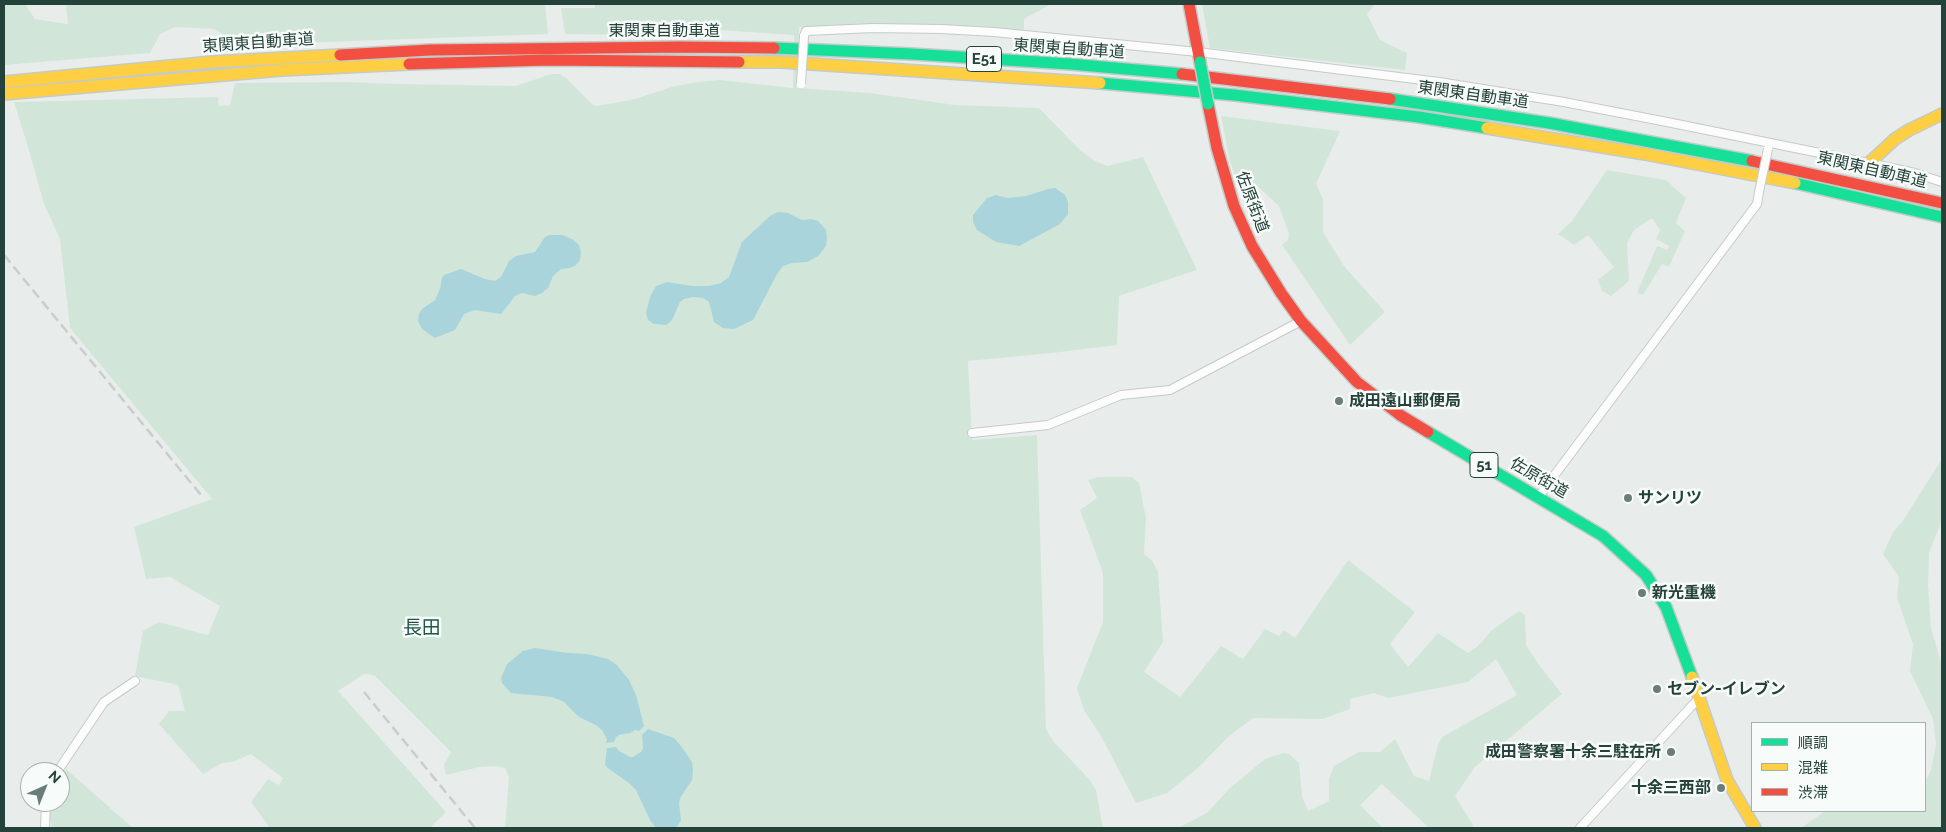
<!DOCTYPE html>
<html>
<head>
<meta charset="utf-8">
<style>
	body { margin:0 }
	#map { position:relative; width:1946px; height:832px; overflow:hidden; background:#e8edeb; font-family:Raleway,"Noto Sans JP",sans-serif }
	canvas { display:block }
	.frame { position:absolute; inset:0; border:5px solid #24423a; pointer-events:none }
	.legend { position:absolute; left:1751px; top:722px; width:175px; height:90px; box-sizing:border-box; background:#f7fbf9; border:1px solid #a3b1ad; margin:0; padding:6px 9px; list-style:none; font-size:15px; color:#24423a }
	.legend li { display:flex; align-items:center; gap:10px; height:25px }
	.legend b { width:25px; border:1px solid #a3b1ad }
	.north { position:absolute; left:20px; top:762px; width:50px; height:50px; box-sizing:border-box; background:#f7fbf9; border:1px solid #a3b1ad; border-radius:50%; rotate:44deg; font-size:14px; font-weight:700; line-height:20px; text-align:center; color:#24423a }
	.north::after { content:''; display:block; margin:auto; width:18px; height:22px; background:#697e78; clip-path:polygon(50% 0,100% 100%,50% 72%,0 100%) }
</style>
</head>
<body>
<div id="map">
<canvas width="1946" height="832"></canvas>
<div class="frame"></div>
<ul class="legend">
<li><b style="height:6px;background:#16e098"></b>順調</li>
<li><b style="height:6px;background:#ffcf43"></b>混雑</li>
<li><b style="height:6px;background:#f24e42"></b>渋滞</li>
</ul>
<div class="north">N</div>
</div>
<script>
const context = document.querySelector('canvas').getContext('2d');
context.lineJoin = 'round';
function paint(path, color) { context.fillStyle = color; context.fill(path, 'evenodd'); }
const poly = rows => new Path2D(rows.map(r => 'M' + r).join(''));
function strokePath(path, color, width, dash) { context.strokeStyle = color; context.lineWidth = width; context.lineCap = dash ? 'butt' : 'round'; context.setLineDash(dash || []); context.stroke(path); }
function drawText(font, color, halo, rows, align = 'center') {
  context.font = font + ' Raleway,"Noto Sans JP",sans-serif'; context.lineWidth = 5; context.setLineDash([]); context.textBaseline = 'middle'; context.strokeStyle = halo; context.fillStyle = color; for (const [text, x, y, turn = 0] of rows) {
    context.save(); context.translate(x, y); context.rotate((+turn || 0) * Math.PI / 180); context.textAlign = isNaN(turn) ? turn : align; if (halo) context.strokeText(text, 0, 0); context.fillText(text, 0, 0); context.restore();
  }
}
paint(poly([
	[4,4,25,4,35,19,68,24,66,4,545,4,548,34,243,45,214,29,175,27,160,34,150,53,4,65],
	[595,4,1051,4,1024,19,1024,31,980,27,906,25,799,27,797,88,870,93,955,105,1039,108,1081,151,1095,161,1107,166,1143,157,1197,270,1119,296,1117,345,1052,353,968,361,972,440,1037,435,1046,729,1053,741,1089,779,1096,790,1103,828,505,828,509,777,505,768,497,766,479,767,446,775,444,765,451,752,375,676,369,674,364,674,338,691,446,812,430,828,270,828,251,802,268,779,279,785,283,778,251,754,233,762,222,763,203,774,159,724,169,711,185,711,178,685,135,676,143,631,159,622,208,635,220,606,170,577,146,579,134,527,212,499,70,328,60,239,44,204,28,147,14,102,218,97,219,106,230,105,235,83,346,82,400,84,516,86,551,74,560,74,566,78,593,105,597,106,635,99,675,86,698,82,720,80,793,88,794,35,688,28,648,35,565,34,561,8,595,8],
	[1202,4,1375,4,1367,14,1380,40,1407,53,1405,70,1210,48],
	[1221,116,1340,131,1316,184,1323,199,1323,232,1344,266,1385,312,1350,345,1282,245,1288,240,1289,234,1279,206,1253,182,1241,190,1230,162],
	[1607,170,1666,180,1686,198,1676,223,1685,231,1669,267,1662,264,1643,295,1637,293,1657,246,1667,250,1669,246,1656,239,1660,230,1652,218,1634,230,1627,243,1629,281,1611,296,1602,291,1598,280,1614,267,1588,235,1574,245,1558,234,1572,221],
	[1942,459,1942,520,1929,553,1928,585,1931,628,1942,665,1942,828,1801,828,1825,811,1925,811,1925,782,1931,770,1936,744,1933,719,1910,671,1913,644,1897,598,1899,577,1883,554,1893,532,1902,522],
	[1098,477,1132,477,1139,483,1146,518,1144,554,1152,560,1158,572,1163,642,1144,672,1180,697,1221,646,1243,659,1265,629,1279,636,1284,630,1295,638,1348,560,1415,612,1390,644,1408,667,1438,633,1468,653,1478,646,1492,630,1519,611,1525,615,1526,645,1539,665,1562,694,1475,767,1455,796,1473,825,1472,828,1429,828,1382,784,1360,805,1383,828,1178,828,1207,813,1230,788,1265,759,1284,753,1289,754,1299,763,1302,796,1308,811,1329,801,1329,779,1334,766,1359,752,1380,752,1395,739,1414,776,1429,781,1438,745,1442,737,1517,695,1496,659,1468,682,1388,698,1374,693,1350,699,1350,709,1323,719,1253,718,1228,737,1199,767,1167,793,1136,803,1101,736,1084,710,1077,688,1103,622,1103,573,1080,510,1097,498,1088,480],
	[66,769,133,828,53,828,49,816,52,802,60,802,60,778]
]), '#d1e6d8');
paint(poly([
	[1055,188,1065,195,1068,202,1068,214,1060,224,1019,246,996,242,977,230,973,222,973,215,987,198,996,195,1007,198,1026,196,1048,189],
	[778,212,788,213,802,220,811,219,818,221,826,230,827,237,826,246,818,256,807,262,792,263,783,266,777,274,753,320,734,329,723,328,714,322,709,302,703,298,693,297,684,299,680,302,672,320,666,325,654,324,648,320,646,313,650,297,656,286,667,282,692,286,709,286,721,283,729,277,742,242,770,216],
	[550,235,562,235,572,239,579,245,581,252,580,260,576,265,570,268,561,269,553,276,548,288,542,293,535,296,522,293,515,296,501,314,475,310,464,314,455,330,435,338,422,329,418,321,419,314,422,309,435,300,440,289,442,278,444,275,461,269,485,279,495,281,501,277,509,261,516,256,535,252,545,237],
	[535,648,568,653,587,654,608,659,617,665,629,680,636,695,644,726,639,731,635,730,630,733,619,735,616,737,614,742,606,743,607,739,602,730,596,725,579,717,564,702,552,697,511,693,502,683,501,678,507,664,523,651],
	[648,729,674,738,681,746,692,762,693,770,692,780,680,798,679,803,681,820,676,828,658,828,655,827,650,820,636,790,629,783,609,769,605,765,607,748,616,747,619,751,630,757,633,757,641,752,643,748,642,735]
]), '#a9d4db');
const street = poly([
	[804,36,806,31,873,28,941,29,994,32,1198,52,1439,82,1564,102,1667,122,1869,163,1915,173,1942,182],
	[972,433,1048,425,1121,395,1170,390,1301,321],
	[1539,496,1757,204,1759,192],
	[57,772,104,702,135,681],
	[45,828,46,802],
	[1580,828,1698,699]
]);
const fast = poly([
	[774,48,912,54,1070,64,1182,74],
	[1100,83,1234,95,1419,117,1487,128],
	[1390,99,1549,123,1752,161],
	[1795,183,1942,217],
	[1428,432,1603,536,1646,575,1666,607,1692,677]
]);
const slow = poly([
	[739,62,781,62,1100,83],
	[4,82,212,62,340,55],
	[4,94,282,70,409,64],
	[1487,128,1645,154,1795,183],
	[1869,163,1895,139,1909,130,1942,114],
	[1692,677,1727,780,1755,828]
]);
const jam = poly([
	[1189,4,1200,62],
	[340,55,430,50,679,47,774,48],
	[409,64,548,60,739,62],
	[1182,74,1390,99],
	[1208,104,1217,148,1234,206,1252,246,1281,293,1301,321,1357,382,1400,415,1428,432],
	[1752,161,1942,203]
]);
strokePath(street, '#c5cac8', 10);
strokePath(fast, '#c3cbc8', 14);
strokePath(slow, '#c3cbc8', 14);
strokePath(jam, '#c3cbc8', 14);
strokePath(street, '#fcfcfc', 8);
strokePath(fast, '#16e098', 11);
strokePath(slow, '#ffcf43', 11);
strokePath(jam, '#f24e42', 11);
strokePath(poly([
	[4,255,201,495],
	[364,692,475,828]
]), '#c9cdcc', 2.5, [10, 5]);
const streetBridge = poly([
	[801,84,804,36],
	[1759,192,1768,149]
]);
const fastBridge = poly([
	[1200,62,1208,104]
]);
strokePath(streetBridge, '#c5cac8', 10, []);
strokePath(fastBridge, '#c3ccc9', 14, []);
strokePath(streetBridge, '#fcfcfc', 8);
strokePath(fastBridge, '#16e098', 11);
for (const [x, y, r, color] of [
	[1339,401,5,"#697e78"],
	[1628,498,5,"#697e78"],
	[1642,593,5,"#697e78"],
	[1657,689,5,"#697e78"],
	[1671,752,5,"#697e78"],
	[1721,788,5,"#697e78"]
]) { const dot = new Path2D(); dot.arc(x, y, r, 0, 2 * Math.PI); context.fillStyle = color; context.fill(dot); strokePath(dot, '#f7fbf9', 2); }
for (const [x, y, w] of [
	[984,59,35],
	[1484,465,28]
]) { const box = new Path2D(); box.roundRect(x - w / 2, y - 12.5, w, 25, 4); context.fillStyle = '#f7fbf9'; context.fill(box); strokePath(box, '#24423a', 1); }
drawText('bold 15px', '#24423a', null, [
	["E51",984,59],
	["51",1484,465]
]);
drawText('16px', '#24423a', '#f7fbf9', [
	["東関東自動車道",664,31],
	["東関東自動車道",258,43,-4],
	["東関東自動車道",1069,49,4],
	["東関東自動車道",1473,95,8],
	["東関東自動車道",1872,170,13],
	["佐原街道",1252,202,69],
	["佐原街道",1539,478,30]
]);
drawText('bold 16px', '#24423a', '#f7fbf9', [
	["成田遠山郵便局",1349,401],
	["サンリツ",1638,498],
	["新光重機",1652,593],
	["セブン-イレブン",1667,689],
	["成田警察署十余三駐在所",1661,752,"right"],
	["十余三西部",1711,788,"right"]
], 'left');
drawText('19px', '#1f5548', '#f7fbf9', [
	["長田",422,628]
]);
</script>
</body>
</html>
